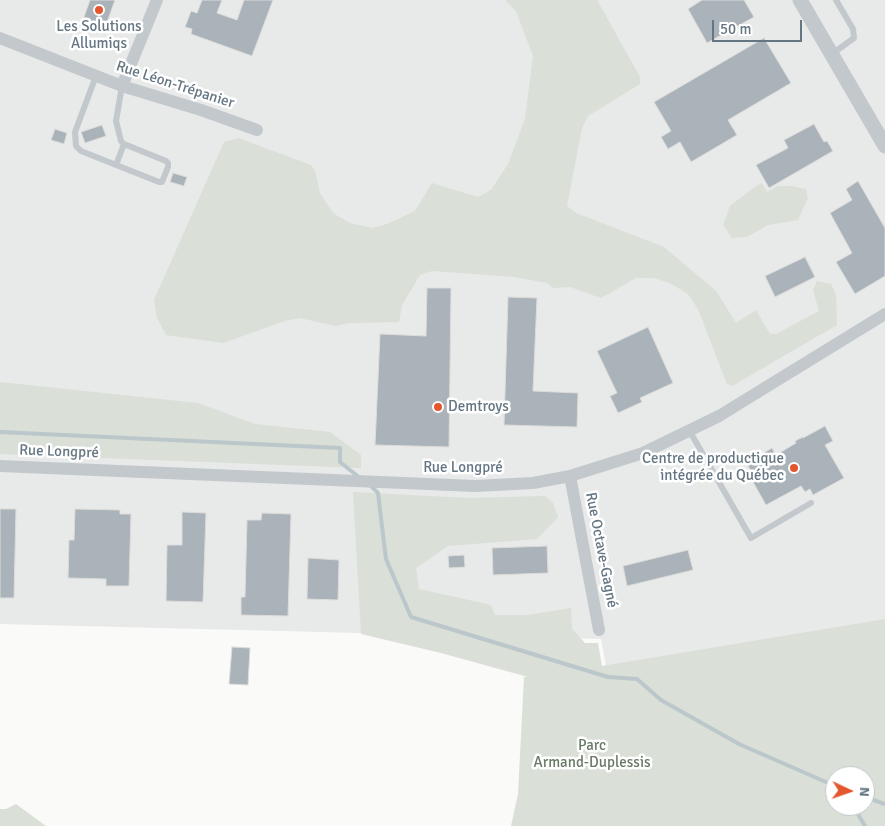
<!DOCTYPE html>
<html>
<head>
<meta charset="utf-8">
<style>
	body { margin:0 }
	#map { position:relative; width:885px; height:826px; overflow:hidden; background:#fafaf8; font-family:Signika,sans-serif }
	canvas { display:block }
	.north { position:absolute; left:825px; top:766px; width:50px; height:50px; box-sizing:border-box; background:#fff; border:1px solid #c1c8cd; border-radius:50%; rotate:93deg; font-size:14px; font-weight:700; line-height:20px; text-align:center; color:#657683 }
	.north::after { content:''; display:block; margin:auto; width:18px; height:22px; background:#e4572e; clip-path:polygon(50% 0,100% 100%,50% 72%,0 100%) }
	.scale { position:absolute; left:712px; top:20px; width:90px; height:22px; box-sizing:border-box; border:2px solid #657683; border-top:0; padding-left:6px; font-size:15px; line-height:18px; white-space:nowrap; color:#657683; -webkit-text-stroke:4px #fff; paint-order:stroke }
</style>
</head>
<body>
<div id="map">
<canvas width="885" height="826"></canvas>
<div class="north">N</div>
<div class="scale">50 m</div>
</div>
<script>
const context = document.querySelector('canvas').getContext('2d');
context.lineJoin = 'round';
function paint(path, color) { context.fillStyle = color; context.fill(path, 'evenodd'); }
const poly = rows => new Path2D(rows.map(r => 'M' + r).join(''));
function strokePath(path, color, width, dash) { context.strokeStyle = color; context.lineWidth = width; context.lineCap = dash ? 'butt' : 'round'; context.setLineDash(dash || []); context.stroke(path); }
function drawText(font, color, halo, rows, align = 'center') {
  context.font = font + ' Signika,sans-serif'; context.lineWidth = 5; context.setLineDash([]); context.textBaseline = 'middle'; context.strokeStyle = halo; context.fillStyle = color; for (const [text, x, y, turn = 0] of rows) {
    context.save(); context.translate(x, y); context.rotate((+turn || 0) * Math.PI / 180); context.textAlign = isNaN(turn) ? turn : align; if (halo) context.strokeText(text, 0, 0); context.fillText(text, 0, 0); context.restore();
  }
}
paint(poly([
	[0,0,885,0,885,620,608,677,601,639,0,624]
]), '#e8e9e9');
paint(poly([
	[505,0,597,0,640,77,640,84,588,116,582,128,567,206,576,213,664,247,716,291,736,323,756,310,770,334,776,334,819,311,813,290,817,281,831,284,836,295,837,325,732,386,727,384,698,309,688,294,670,283,654,278,636,278,601,298,570,287,553,288,547,283,514,277,432,271,420,275,402,305,399,322,350,323,335,326,300,318,285,321,223,343,166,335,157,318,154,300,224,142,238,138,311,165,315,171,320,193,333,213,350,223,372,228,387,224,415,211,432,183,478,197,491,190,508,164,525,119,533,56,516,11],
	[762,183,767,192,778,186,791,186,806,189,808,198,798,220,768,225,747,237,732,238,723,225,730,206,756,186],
	[0,382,198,403,255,424,330,432,361,455,361,468,0,454],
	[353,492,469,498,545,496,553,503,558,517,537,539,448,546,416,568,419,589,491,605,495,615,528,615,571,608,572,629,585,643,598,643,602,666,885,619,885,826,511,826,518,794,524,677,528,677,441,653,361,634],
	[835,776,865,776,865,806,835,806],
	[16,804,46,826,0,826,0,809,6,809]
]), '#dadfd7');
strokePath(poly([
	[0,432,340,448,340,462,360,478],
	[370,485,378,493,386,559,411,617,608,677,637,679,661,700,739,744,835,786],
	[865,797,885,804],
	[853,806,865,826]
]), '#bbc7cb', 4);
const building = poly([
	[90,0,115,0,105,28,83,20,90,0],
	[202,0,222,0,217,13,237,20,244,0,273,0,252,56,191,34,192,29,185,27,191,11,197,13,202,0],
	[702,0,744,0,754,17,707,43,688,9,702,0],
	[764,38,791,83,728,120,737,135,691,162,680,142,668,149,661,137,671,131,654,102,764,38],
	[814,124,824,142,827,141,833,151,769,188,756,165,788,148,784,140,814,124],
	[102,125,106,136,85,143,81,132,102,125],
	[55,129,67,133,64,144,51,140,55,129],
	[173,173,187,177,184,186,170,182,173,173],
	[858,181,885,228,885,276,855,294,836,262,852,253,830,213,852,200,846,189,858,181],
	[805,257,815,277,775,297,765,276,805,257],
	[427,288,451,288,449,447,375,445,380,334,426,336,427,288],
	[508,297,537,298,533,391,578,393,577,427,504,425,508,297],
	[648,327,673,383,640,398,642,402,618,413,610,396,617,393,597,351,648,327],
	[825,426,833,441,825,445,844,478,813,495,810,489,805,492,801,486,766,505,748,473,751,471,747,464,763,456,762,454,772,448,776,455,796,443,795,441,803,437,803,438,825,426],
	[0,509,16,509,14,598,0,598,0,509],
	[75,509,120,510,120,514,131,514,129,586,106,586,106,579,68,578,69,540,74,540,75,509],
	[182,512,206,513,203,602,166,601,167,545,182,545,182,512],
	[262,513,291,514,288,616,241,615,241,597,245,597,247,520,261,520,262,513],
	[547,546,548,573,493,575,492,548,547,546],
	[688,550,693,570,627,586,623,566,688,550],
	[464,555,465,567,449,568,448,556,464,555],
	[308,558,339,560,338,600,307,599,308,558],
	[232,647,250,648,248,685,229,684,232,647]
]);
paint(building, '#aab3b9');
strokePath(building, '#dcdcda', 1);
strokePath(poly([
	[832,54,854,38,853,29,836,0],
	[96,76,75,132,76,146,81,151,159,182,162,182,168,167,168,163,166,161,124,144,121,141,116,121,122,86],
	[116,165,124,144],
	[689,430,751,538,811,503]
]), '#c3c8cc', 6);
strokePath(poly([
	[0,38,122,86,201,110,257,130],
	[122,86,157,0],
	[0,466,475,486,533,483,570,476,643,453,719,416,885,314],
	[570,476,599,630]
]), '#c3c8cc', 12);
strokePath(poly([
	[800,0,885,146]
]), '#c3c8cc', 15);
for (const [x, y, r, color] of [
	[99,10,5,"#e4572e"],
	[438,407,5,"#e4572e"],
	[794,468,5,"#e4572e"]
]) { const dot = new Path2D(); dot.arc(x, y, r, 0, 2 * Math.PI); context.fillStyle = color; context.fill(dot); strokePath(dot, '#fff', 2); }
drawText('15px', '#657683', '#fff', [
	["Les Solutions",99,27],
	["Allumiqs",99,44],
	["Demtroys",448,407,"left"],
	["Centre de productique",784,459,"right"],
	["intégrée du Québec",784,476,"right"]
]);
drawText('15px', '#657683', '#fff', [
	["Rue Léon-Trépanier",175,85,18],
	["Rue Longpré",59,452,2],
	["Rue Longpré",463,468],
	["Rue Octave-Gagné",601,550,79]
]);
drawText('15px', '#687a64', '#fff', [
	["Parc",592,746],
	["Armand-Duplessis",592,763]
]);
</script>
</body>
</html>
